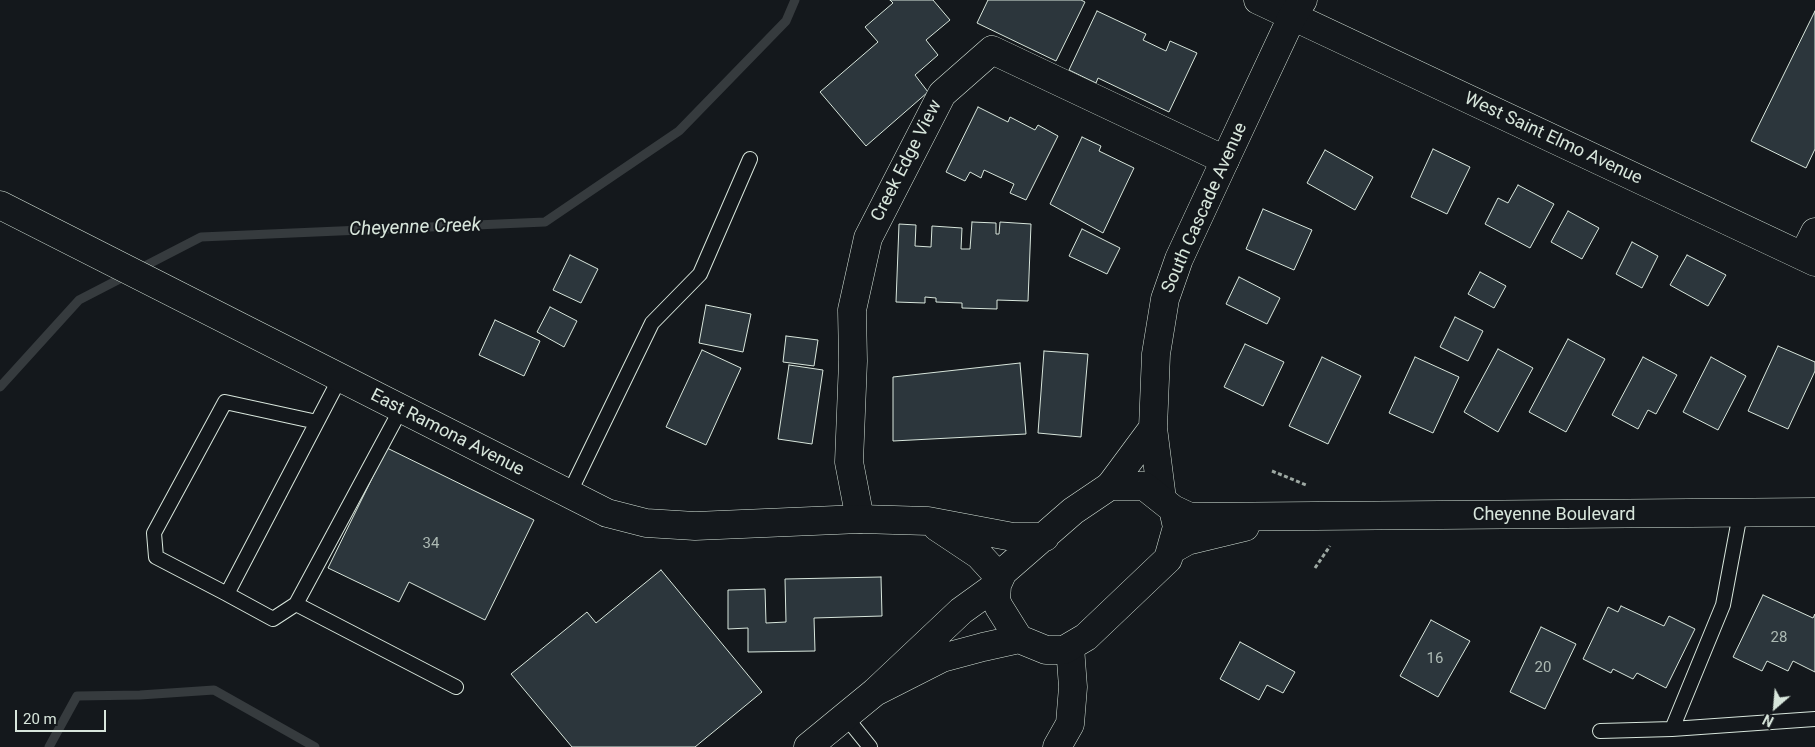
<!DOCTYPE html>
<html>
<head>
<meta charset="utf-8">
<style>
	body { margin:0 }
	#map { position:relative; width:1815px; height:747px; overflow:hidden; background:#14181c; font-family:Roboto,sans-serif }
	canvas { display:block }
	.north { position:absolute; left:1750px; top:682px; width:50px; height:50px; -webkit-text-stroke:4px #14181c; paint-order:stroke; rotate:207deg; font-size:14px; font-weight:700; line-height:20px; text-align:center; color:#d8e6dc }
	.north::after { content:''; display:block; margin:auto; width:18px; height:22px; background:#d8e6dc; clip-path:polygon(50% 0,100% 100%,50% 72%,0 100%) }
	.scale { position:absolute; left:15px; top:710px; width:91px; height:22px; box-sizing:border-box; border:2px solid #d8e6dc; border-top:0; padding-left:6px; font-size:15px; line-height:18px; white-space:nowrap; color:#d8e6dc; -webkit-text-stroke:4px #14181c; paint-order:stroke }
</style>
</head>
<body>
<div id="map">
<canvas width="1815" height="747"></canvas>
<div class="north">N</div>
<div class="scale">20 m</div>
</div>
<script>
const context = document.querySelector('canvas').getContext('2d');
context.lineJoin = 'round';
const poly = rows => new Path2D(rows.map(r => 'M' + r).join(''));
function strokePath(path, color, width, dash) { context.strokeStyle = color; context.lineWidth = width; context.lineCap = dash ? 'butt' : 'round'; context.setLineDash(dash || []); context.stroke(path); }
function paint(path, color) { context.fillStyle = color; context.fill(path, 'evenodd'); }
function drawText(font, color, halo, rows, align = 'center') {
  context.font = font + ' Roboto,sans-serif'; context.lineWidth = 4; context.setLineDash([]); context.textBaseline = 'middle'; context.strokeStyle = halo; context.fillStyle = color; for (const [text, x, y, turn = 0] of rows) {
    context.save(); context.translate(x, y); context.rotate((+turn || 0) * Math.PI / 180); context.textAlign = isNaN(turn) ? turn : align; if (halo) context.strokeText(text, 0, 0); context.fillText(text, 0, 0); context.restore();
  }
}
strokePath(poly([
	[0,387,79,300,201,237,545,222,679,131,786,21,795,0],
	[49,747,77,696,140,695,214,690,315,747]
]), '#363b3e', 9);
const building = poly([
	[890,0,933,0,950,20,926,40,938,55,915,75,928,92,866,146,820,92,878,42,865,27,893,3,890,0],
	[988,0,1081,0,1085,2,1056,61,977,23,988,0],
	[1097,11,1146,34,1143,40,1166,51,1170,41,1197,53,1169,112,1098,78,1096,83,1069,70,1097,11],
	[1815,11,1815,149,1806,168,1751,141,1815,11],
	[978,107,1008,122,1010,117,1035,130,1038,125,1058,136,1026,200,1010,193,1014,184,984,170,981,178,970,172,965,181,946,172,978,107],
	[1082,137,1101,146,1099,151,1134,168,1103,233,1050,204,1082,137],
	[1433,149,1470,167,1447,214,1411,197,1433,149],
	[1325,150,1373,177,1355,210,1307,183,1325,150],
	[1518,185,1554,204,1530,248,1485,224,1498,198,1508,203,1518,185],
	[1263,209,1312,230,1294,270,1246,249,1263,209],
	[1568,211,1599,228,1582,259,1551,242,1568,211],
	[972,222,996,223,996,234,999,234,1000,222,1031,224,1028,301,997,300,997,309,962,308,962,303,936,302,936,298,925,297,925,303,896,302,899,224,916,225,915,246,931,247,932,226,962,228,961,249,970,249,972,222],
	[1082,229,1120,248,1107,274,1069,256,1082,229],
	[1632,242,1658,256,1642,288,1616,274,1632,242],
	[570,255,598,269,581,303,553,290,570,255],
	[1687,255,1726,275,1708,306,1670,285,1687,255],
	[1480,272,1506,286,1494,308,1468,294,1480,272],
	[1239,277,1280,298,1267,324,1226,304,1239,277],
	[706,305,751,314,743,352,699,343,706,305],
	[550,307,577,321,564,347,537,332,550,307],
	[1455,317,1483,331,1468,361,1440,347,1455,317],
	[495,320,540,341,524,376,479,355,495,320],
	[786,336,818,340,814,366,783,362,786,336],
	[1568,339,1605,359,1566,432,1529,412,1568,339],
	[1245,344,1284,362,1263,406,1224,387,1245,344],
	[1778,346,1815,362,1815,371,1788,429,1748,411,1778,346],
	[1498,349,1533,368,1498,432,1464,412,1498,349],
	[702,350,741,368,706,445,666,427,702,350],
	[1044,351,1088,354,1081,437,1038,433,1044,351],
	[1322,357,1361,376,1328,444,1289,426,1322,357],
	[1415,357,1459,377,1433,433,1389,413,1415,357],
	[1643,357,1677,375,1656,414,1648,410,1638,429,1612,415,1643,357],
	[1711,357,1746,376,1718,430,1683,412,1711,357],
	[1020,363,1026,434,893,441,893,377,1020,363],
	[789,365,823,370,812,444,778,439,789,365],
	[387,448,534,520,485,620,409,582,399,602,328,568,387,448],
	[661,570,762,692,695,747,572,747,511,674,587,612,596,623,661,570],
	[881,577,882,616,814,618,815,651,748,652,748,628,728,629,728,590,765,589,766,623,786,622,785,579,881,577],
	[1763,595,1813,618,1815,614,1815,672,1793,661,1788,671,1767,661,1762,671,1733,657,1763,595],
	[1621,606,1664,626,1669,616,1695,629,1666,688,1637,673,1633,679,1613,669,1611,673,1583,659,1608,607,1618,612,1621,606],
	[1431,620,1470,641,1438,697,1400,676,1431,620],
	[1541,627,1576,644,1545,709,1510,692,1541,627],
	[1240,642,1295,672,1283,693,1267,685,1259,700,1220,679,1240,642]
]);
paint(building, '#2c363c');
strokePath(building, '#d8e6dc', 1);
const service = poly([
	[340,378,227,594,273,619,296,604,401,409],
	[569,494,652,323,700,274,750,159],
	[227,594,156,557,154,533,225,402,317,422],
	[296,604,456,687],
	[845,716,870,747],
	[1672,729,1815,719],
	[1600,731,1672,729,1723,605,1740,514]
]);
const minor = poly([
	[1258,0,1815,262],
	[1803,256,1815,232],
	[860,519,849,462,853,361,852,310,868,238,942,94,992,50,1225,160],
	[1057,747,1070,724,1073,687,1070,647]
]);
const tertiary = poly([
	[1110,486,1153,428],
	[1162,499,1153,428,1156,354,1165,299,1179,259,1225,160,1292,17,1303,0]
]);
const secondary = poly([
	[0,205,607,513,646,523,695,526,860,519,928,521,1013,537,1045,537],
	[1173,509,1190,517,1815,512],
	[937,527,979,555,1000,578],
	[1173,549,1187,541,1245,527],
	[875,692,942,658,983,647,1019,639,1046,650,1064,650,1086,637,1168,559,1177,527,1173,509,1144,486,1110,486,1073,511,1003,572,997,585,996,600,999,607,1019,639],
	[808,747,875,692,961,611,997,585]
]);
strokePath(service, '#d8e6dc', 16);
strokePath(minor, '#d8e6dc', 29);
strokePath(tertiary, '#d8e6dc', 29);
strokePath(secondary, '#d8e6dc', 29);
strokePath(poly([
	[1272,471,1306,485],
	[1315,568,1330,546]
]), '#9da8a2', 3, [4, 2.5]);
strokePath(service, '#14181c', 14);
strokePath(minor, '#14181c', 28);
strokePath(tertiary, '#14181c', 28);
strokePath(secondary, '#14181c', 28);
drawText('15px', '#adbab4', null, [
	["34",431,544],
	["28",1779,638],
	["16",1435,659],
	["20",1543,668]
]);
drawText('18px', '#d8e6dc', '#14181c', [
	["West Saint Elmo Avenue",1553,139,25],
	["Creek Edge View",907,161,-63],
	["South Cascade Avenue",1205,208,-66],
	["East Ramona Avenue",447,433,27],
	["Cheyenne Boulevard",1554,515]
]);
drawText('italic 19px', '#d8e6dc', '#14181c', [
	["Cheyenne Creek",415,228,-2]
]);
</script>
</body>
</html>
